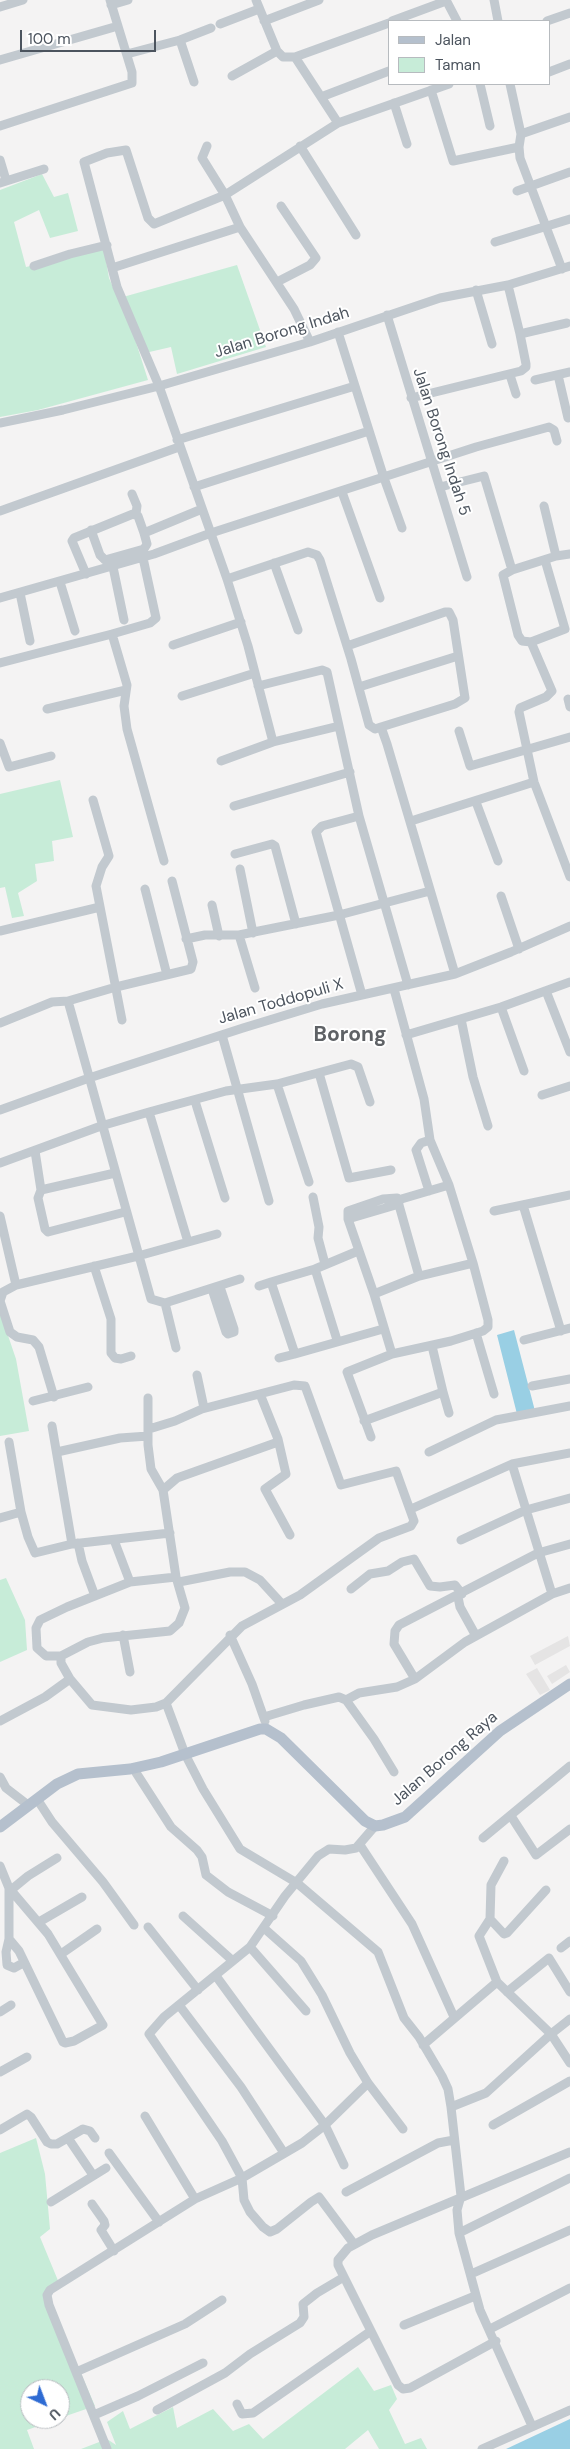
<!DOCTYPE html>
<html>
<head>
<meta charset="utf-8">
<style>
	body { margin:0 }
	#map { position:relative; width:570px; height:2449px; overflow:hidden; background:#f4f3f3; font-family:"DM Sans",sans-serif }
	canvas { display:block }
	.legend { position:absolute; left:388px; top:20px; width:162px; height:65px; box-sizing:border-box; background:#fff; border:1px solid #b7bbbf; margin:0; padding:6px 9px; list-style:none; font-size:15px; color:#4c545e }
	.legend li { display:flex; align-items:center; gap:10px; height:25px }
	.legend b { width:25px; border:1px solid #b7bbbf }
	.north { position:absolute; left:20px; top:2379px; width:50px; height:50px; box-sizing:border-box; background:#fff; border:1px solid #b7bbbf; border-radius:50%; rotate:137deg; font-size:14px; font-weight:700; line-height:20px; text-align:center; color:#4c545e }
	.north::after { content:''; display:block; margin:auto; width:18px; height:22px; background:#2e6bd3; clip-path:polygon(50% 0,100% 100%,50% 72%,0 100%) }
	.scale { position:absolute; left:20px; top:30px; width:136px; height:22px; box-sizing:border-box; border:2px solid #4c545e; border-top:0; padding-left:6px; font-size:15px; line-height:18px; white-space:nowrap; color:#4c545e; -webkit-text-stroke:4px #fff; paint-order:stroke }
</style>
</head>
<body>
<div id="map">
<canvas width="570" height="2449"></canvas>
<ul class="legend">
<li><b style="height:6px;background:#b5c0cd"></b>Jalan</li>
<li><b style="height:14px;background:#c7ecd8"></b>Taman</li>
</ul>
<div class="north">U</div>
<div class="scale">100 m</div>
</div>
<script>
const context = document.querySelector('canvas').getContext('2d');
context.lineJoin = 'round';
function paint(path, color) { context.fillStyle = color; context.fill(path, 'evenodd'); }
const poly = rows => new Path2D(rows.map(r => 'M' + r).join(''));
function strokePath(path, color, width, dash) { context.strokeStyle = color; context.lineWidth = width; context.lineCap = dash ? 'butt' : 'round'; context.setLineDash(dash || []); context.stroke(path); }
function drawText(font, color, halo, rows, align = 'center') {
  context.font = font + ' "DM Sans",sans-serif'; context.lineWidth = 4; context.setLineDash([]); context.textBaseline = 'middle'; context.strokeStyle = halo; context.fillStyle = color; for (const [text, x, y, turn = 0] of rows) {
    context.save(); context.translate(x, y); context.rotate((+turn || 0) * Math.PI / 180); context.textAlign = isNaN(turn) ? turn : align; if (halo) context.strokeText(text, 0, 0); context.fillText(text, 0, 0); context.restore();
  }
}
paint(poly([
	[568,1636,570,1646,535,1665,530,1656],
	[566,1665,570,1672,552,1684,547,1676],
	[537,1668,550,1690,540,1695,526,1674]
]), '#e5e4e4');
paint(poly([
	[42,174,54,197,68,193,78,231,50,238,39,210,14,222,26,267,104,249,109,278,134,336,148,380,38,410,0,417,0,190],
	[237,265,266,347,177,374,171,347,145,353,123,297],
	[60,780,73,837,52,841,54,861,35,864,37,881,18,893,24,916,12,918,5,887,0,888,0,794],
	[0,1312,16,1359,29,1431,0,1436],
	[6,1578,25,1620,27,1650,0,1662,0,1580],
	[36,2138,45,2174,50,2229,40,2237,59,2283,48,2297,95,2406,60,2418,60,2389,30,2389,30,2419,58,2419,27,2430,34,2449,0,2449,0,2153],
	[358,2367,374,2391,391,2385,397,2399,389,2410,405,2444,421,2438,427,2449,379,2449,368,2430,345,2449,81,2449,107,2439,116,2445,107,2422,123,2411,130,2429,173,2407,177,2428,213,2409,233,2431,249,2424,263,2439]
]), '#c7ecd8');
paint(poly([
	[514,1330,535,1411,517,1414,497,1335],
	[570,2419,570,2449,506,2449]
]), '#99cfe4');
strokePath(poly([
	[256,0,277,51,283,57,295,57,389,23],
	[446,0,457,21],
	[494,0,498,21],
	[111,5,128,0],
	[0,7,23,0],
	[264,21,319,0],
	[392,21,446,1],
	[547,21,570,13],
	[220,24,259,9],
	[180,40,194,82],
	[127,54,180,40,211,28],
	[295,57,338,123],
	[0,60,118,26],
	[549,72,570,64],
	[232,76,277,51],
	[480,84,490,126],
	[510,84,521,134,519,147,520,158,562,269],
	[431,90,453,161,519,147],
	[321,97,389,71],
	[394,103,407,144],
	[0,126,132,83,132,72,110,0],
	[521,134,570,117],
	[207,146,202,158,225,195,240,227,294,309,310,342],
	[300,146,356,235],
	[0,160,6,180],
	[0,183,44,169],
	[517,191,570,172],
	[240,227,112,268,84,162,107,153,126,150,148,218,154,224,225,195,338,123,449,84],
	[495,242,570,219],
	[34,266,70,254,107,245],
	[112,268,117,287,159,386,227,579,308,552,317,555,320,560,351,659,369,725,375,729,381,727,387,744,455,974],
	[277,282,310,265,316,258,281,206],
	[508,285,520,334,567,323],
	[476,290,492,344],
	[387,315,467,577],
	[338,332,384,478,402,528],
	[510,375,516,394],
	[558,375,568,418],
	[535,380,570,372],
	[411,398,521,371,526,367,526,364,520,334],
	[0,423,63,410,159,386,310,342,440,298,508,285,570,266],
	[177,440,355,386],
	[194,487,369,431],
	[440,487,484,476,512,570,556,556,570,554],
	[342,492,380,598],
	[132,494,137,506,136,514],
	[544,506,556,556],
	[0,511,179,447],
	[91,530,100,555,105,560,144,549,147,544,144,533],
	[143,558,156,618,150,623,112,634,127,685,124,706,127,729,164,861],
	[274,563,298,630],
	[113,567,124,620],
	[512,570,503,575,518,635,522,641,531,642,565,629,545,560],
	[86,574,72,541,74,538,133,514,138,516,144,533,202,509],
	[227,579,248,646,273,742,339,726],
	[60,582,75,631],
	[20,593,30,641],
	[0,598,154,554,211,533,476,447,549,427,554,430,557,441],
	[531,642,552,691,546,697,520,708,519,712,534,782,570,877],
	[173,645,241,622],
	[347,646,445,612,449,612,453,620,465,698,455,704,381,727],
	[0,663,112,634],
	[258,686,322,670,327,672,359,816,408,985],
	[359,687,458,656],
	[182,696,255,673],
	[568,699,570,707],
	[47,709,126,690],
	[459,731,470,766,570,737],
	[0,743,9,767,51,756],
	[221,761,273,742],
	[93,800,109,856,102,867,96,886,122,1020],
	[476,802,498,861],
	[234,806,350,772],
	[359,816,322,826,316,832,362,995],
	[411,821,534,782],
	[235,854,272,844,275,846,296,924],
	[240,869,253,933],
	[172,881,193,962,191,969,116,987,68,1001,151,1299,165,1303,240,1279],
	[145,889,167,975],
	[501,896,519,949],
	[212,905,219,936],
	[0,931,100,907],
	[239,935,339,915,430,891],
	[186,939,205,935,239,935,255,988],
	[394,989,424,1099,430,1140,449,1185,473,1263,488,1320,488,1327,483,1331,451,1341,392,1354,374,1294,348,1219,348,1211,383,1199,397,1198,419,1276],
	[546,991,570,1052],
	[501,1007,524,1071],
	[461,1019,473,1077,488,1126],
	[0,1023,52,1002,68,1001],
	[222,1035,269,1201],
	[406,1035,501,1007,570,982],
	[319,1073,349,1178,391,1170],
	[277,1084,309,1182],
	[542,1095,570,1086],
	[195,1101,225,1198],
	[0,1110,89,1078,243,1028,322,1004,455,974,511,952,570,926],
	[149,1112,188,1242],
	[35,1151,41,1190,115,1173],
	[0,1163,101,1126,149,1112,226,1091,277,1084,351,1064,358,1067,370,1102],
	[41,1190,38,1198,45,1229,48,1232,125,1212],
	[429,1191,416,1150,421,1143,430,1140],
	[313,1197,319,1227,318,1238,325,1264],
	[398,1200,449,1185],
	[523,1205,561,1331],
	[494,1211,570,1195],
	[0,1216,16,1285],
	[348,1219,399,1204],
	[358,1251,315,1269,271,1282,295,1354,383,1329],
	[94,1266,111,1319,111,1353,115,1358,121,1359,131,1356],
	[315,1269,337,1340],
	[259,1286,271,1282],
	[212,1289,226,1332,228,1334,234,1332,234,1329,220,1287],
	[374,1294,419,1276,473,1263],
	[165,1303,176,1348],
	[476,1333,494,1394],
	[524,1340,570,1328],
	[279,1358,295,1354],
	[197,1375,204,1408],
	[532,1386,570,1379],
	[443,1392,449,1413],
	[260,1394,278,1439,286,1474,265,1489,290,1535],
	[54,1397,39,1347,33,1340,17,1337,10,1332,0,1301,3,1292,16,1285,138,1256,217,1234],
	[148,1398,148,1445,151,1469,163,1490,176,1577,185,1608,179,1623,170,1631,103,1638,88,1642,61,1656,61,1663,70,1679,92,1705,131,1710,156,1707,166,1703,242,1626,300,1595,379,1538,411,1526,414,1521,396,1471,341,1485,305,1386,294,1385,202,1409,175,1421,149,1429],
	[33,1401,88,1387],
	[364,1421,443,1392,432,1346],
	[52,1426,72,1544],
	[371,1437,347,1372,392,1354],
	[9,1442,21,1512,28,1537,35,1553,72,1544,170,1533],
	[57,1452,120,1438,148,1436],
	[429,1452,496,1420,570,1406],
	[512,1464,552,1594],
	[163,1490,177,1478,278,1442],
	[411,1509,512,1464,570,1453],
	[0,1518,21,1512],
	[114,1540,130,1582],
	[461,1540,526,1510,570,1498],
	[78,1543,82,1561,95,1596],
	[179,1582,230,1572,245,1572,260,1580,282,1604],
	[351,1589,370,1574,388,1571,402,1562,414,1559,430,1586,440,1587,455,1585,462,1594],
	[458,1597,460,1607,476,1636],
	[123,1635,130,1672],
	[230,1635,252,1684,265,1721],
	[61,1656,46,1656,37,1648,36,1628,40,1620,67,1607,130,1582,176,1577],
	[415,1679,394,1644,395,1631,399,1625,538,1553,570,1544],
	[346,1700,374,1739,394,1772],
	[166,1703,185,1754,203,1789,240,1849,297,1883,378,1952,404,2018,419,2037,442,2076,448,2089,451,2107,461,2196,457,2210,459,2233,480,2310,532,2426],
	[264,1717,304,1705,339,1697,346,1700,359,1693,397,1687,415,1679,465,1642,552,1594,570,1588],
	[0,1721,45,1697,70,1679],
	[133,1768,171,1827,197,1850,202,1857,206,1875,228,1892,273,1916],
	[0,1777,6,1788,28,1805],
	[37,1799,52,1822,103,1882,134,1925],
	[511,1816,536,1855,570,1829],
	[483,1838,570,1766],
	[360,1845,412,1924,454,2017],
	[504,1861,491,1885,490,1919,504,1934,507,1933,546,1890],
	[0,1866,9,1888,9,1939,19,1951,63,2042,65,2043,74,2041,103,2025,48,1934,9,1888],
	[11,1890,28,1876,57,1858],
	[183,1916,233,1961],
	[39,1922,82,1897],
	[148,1927,198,1990],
	[265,1929,301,1961,322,1995,350,2053,368,2083,403,2129],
	[9,1939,6,1952,7,1965,14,1968,23,1963],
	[250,1947,306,2011],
	[561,1948,570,1941],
	[61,1954,97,1929],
	[216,1976,325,2125,344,2165],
	[507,1992,549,1958,570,1992],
	[179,2005,241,2087,284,2153],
	[0,2012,11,2005],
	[570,2019,551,2034,570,2063],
	[423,2045,497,1982],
	[0,2072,27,2057],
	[451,2107,486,2093,551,2034,497,1982,479,1936,490,1919],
	[145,2116,195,2199],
	[493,2125,570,2081],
	[0,2130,27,2114,31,2117,47,2142,51,2144,57,2144,83,2129,90,2131,95,2138],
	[68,2138,93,2175],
	[109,2153,159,2222],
	[346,2192,438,2143,454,2140],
	[51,2202,106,2168],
	[92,2204,104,2221,105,2225,101,2230,114,2251],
	[459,2233,570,2178],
	[354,2244,319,2197,311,2202,277,2229,270,2232,263,2227,250,2212,244,2200,242,2178,222,2141,149,2034,164,2017,250,1947,285,1896,318,1856,329,1849,345,1850,356,1848,375,1826],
	[471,2274,570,2230],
	[404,2325,475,2296],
	[490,2329,570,2288],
	[496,2341,410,2388,403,2389,398,2385,338,2265,338,2260,348,2248,372,2235,570,2152],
	[76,2372,185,2324,222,2300],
	[237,2404,242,2414,253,2413,371,2331],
	[157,2410,225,2373,250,2354,300,2323,304,2317,303,2304,317,2293,344,2277],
	[94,2415,138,2396,203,2363],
	[107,2449,49,2305,47,2295,50,2290,195,2199,242,2178,302,2143,325,2125,368,2083],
	[482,2449,570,2410]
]), '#c2c9cf', 9);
strokePath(poly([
	[0,1827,57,1784,78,1774,130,1769,161,1762,260,1729,266,1729,281,1738,365,1821,375,1826,383,1825,405,1817,500,1731,570,1684]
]), '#b5c0cd', 11);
drawText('16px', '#4c545e', '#fff', [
	["Jalan Borong Indah",282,333,-17],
	["Jalan Borong Indah 5",441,442,72],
	["Jalan Toddopuli X",281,1002,-16],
	["Jalan Borong Raya",445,1759,-41]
]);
drawText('bold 21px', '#5f6266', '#fff', [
	["Borong",350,1035]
]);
</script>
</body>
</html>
